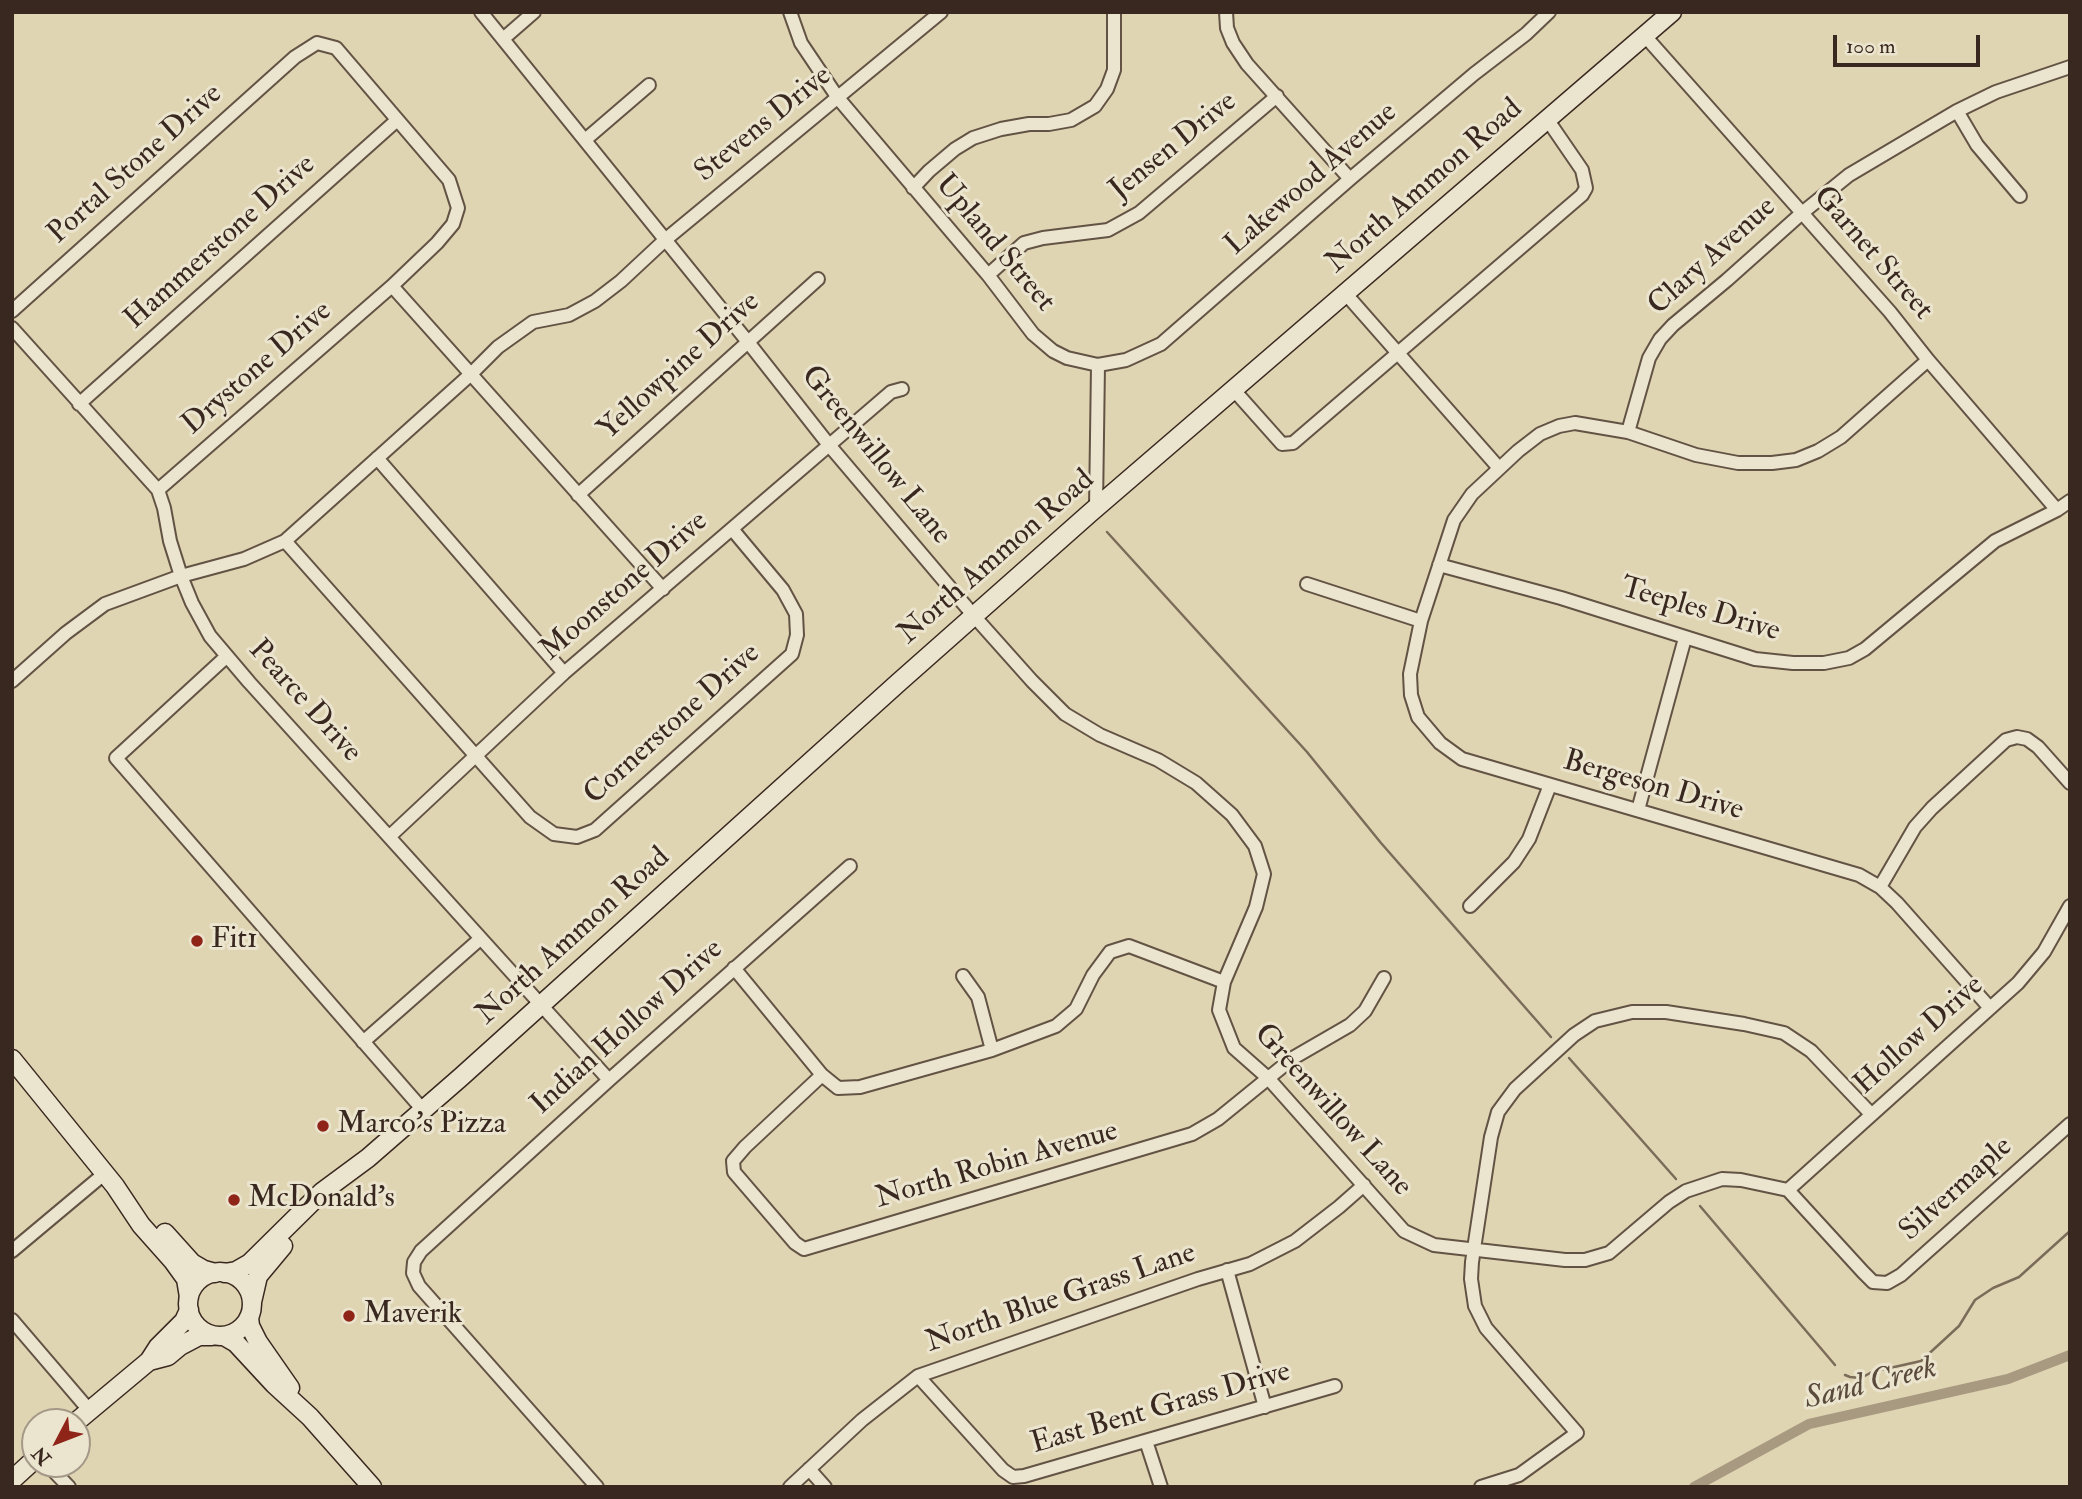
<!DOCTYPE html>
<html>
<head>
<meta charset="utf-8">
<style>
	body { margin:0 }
	#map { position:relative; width:2082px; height:1499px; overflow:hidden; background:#e0d5b3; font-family:"IM FELL Double Pica",serif }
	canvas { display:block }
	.frame { position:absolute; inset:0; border:14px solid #39281f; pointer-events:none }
	.north { position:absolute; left:21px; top:1408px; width:70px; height:70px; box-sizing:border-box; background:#ebe4ce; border:2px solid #a49988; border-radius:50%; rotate:228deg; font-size:19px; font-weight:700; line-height:28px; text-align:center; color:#39281f }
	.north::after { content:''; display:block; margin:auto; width:24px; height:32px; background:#8f2418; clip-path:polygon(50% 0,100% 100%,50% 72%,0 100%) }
	.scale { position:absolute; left:1833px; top:35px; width:147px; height:32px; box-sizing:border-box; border:4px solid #39281f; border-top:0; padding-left:9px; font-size:21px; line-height:24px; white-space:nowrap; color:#39281f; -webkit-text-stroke:5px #ebe4ce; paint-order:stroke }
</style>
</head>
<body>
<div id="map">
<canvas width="2082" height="1499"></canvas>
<div class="frame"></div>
<div class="north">N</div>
<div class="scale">100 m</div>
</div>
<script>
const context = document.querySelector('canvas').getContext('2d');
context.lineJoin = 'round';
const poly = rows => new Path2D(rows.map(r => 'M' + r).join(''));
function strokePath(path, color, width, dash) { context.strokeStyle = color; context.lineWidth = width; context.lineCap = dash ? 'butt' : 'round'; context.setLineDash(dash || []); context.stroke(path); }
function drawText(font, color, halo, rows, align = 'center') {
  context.font = font + ' "IM FELL Double Pica",serif'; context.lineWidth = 6; context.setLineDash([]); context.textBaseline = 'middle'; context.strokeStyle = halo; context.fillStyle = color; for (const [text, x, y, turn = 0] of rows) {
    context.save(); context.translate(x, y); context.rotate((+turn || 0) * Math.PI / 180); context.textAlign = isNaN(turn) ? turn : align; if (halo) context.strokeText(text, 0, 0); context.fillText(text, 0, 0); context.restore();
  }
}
strokePath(poly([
	[1107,532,1307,752,1381,843,1551,1037],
	[1569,1058,1676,1179],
	[1700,1206,1835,1365],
	[1845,1375,1850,1377,1861,1378,1872,1372,1921,1361,1959,1326,1975,1300,1993,1288,2019,1277,2070,1231]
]), '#7b6c5a', 2.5);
strokePath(poly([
	[1694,1487,1809,1424,2008,1379,2070,1355]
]), '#a79a81', 10);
const street = poly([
	[481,12,748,342,829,445,974,616,1032,681,1065,714,1100,735,1158,760,1196,783,1232,815,1255,846,1264,874,1256,907,1224,982,1219,1010,1234,1048,1268,1078,1404,1231,1434,1245,1565,1260,1585,1260,1609,1253,1669,1202,1686,1191,1722,1179,1741,1180,1788,1190,1863,1272,1873,1282,1887,1283,1901,1275,2070,1124],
	[790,12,801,43,838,98,988,275,1033,334,1053,351,1067,358,1098,365,1126,360,1161,344,1350,179,1474,74,1526,34,1549,12],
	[1226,12,1227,28,1233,43,1247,64,1350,179],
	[1645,36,1890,312,1928,360,2057,510],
	[503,39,534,12],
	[1957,111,1977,145,2020,196],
	[585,140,649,85],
	[913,188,929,171,955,149,973,138,1001,129,1029,124,1049,124,1071,120,1095,106,1107,89,1114,70,1114,12],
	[988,275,1024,243,1043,238,1108,230,1139,213,1277,96],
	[392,286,663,589],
	[1345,293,1499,468],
	[12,311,295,57,317,43,336,48,449,180,458,208,453,224,437,243,392,286,158,490],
	[12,328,158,490,164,508,170,541,181,576,192,603,210,636,249,682,609,1080],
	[1928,360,1841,437,1818,451,1796,460,1772,463,1738,463,1696,455,1628,432,1575,423,1559,426,1540,434,1518,451,1472,494,1454,520,1421,621,1410,674,1411,695,1418,717,1440,743,1462,759,1859,875,1880,887,1897,903,1990,1008],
	[1233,389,1282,444,1293,443,1582,195,1586,188,1582,170,1547,119],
	[79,404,396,121],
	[1628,432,1649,358,1660,339,1673,325,1727,280,1802,213,1849,175,1957,111,1996,92,2070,67],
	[377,458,564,673],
	[578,495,818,279],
	[1096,507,1098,365],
	[285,541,530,817,554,834,577,837,595,830,792,654,797,635,796,614,783,590,732,529],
	[1439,565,1561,598,1755,659,1793,663,1824,663,1849,658,1865,649,1995,541,2057,510,2070,501],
	[1307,584,1421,621],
	[227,656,116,758,423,1110],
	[12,681,66,633,105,604,181,576,244,559,285,541,471,374,498,347,533,322,569,315,595,301,621,281,665,240,941,12],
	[1638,810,1685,638],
	[390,836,564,673,891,392,902,389],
	[1880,887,1915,827,1932,808,2006,740,2017,737,2027,739,2038,747,2070,783],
	[1470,906,1514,862,1529,839,1550,785],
	[734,968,822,1075,838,1088,860,1087,992,1050,1056,1026,1076,1009,1093,975,1110,952,1129,946,1224,982],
	[963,976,978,997,992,1050],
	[363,1042,480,939],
	[822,1075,745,1147,733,1161,734,1172,795,1243,804,1249,1192,1134,1218,1119,1293,1058,1350,1025,1365,1011,1384,978],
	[1788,1190,2018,983,2044,952,2070,906],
	[12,1251,104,1174],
	[1227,1270,1265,1407],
	[12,1320,89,1410],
	[918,1376,1003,1470,1013,1477,1024,1476,1335,1386],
	[1146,1441,1161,1487],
	[47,1464,69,1487],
	[809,1469,825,1487],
	[597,1487,419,1286,413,1273,414,1262,421,1251,609,1080,850,866],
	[790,1487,862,1420,918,1376,1198,1279,1250,1264,1295,1241,1339,1207,1364,1185],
	[1481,1487,1519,1475,1577,1433,1486,1328,1475,1306,1471,1279,1472,1262,1491,1137,1498,1112,1515,1089,1574,1035,1595,1021,1632,1012,1666,1012,1744,1024,1784,1033,1811,1051,1871,1114]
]);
const secondary = poly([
	[12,1059,115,1186,141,1225,173,1261,186,1279,189,1297],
	[165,1233,192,1263,204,1270,215,1273],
	'188 1304a32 32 0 1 1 64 0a32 32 0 1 1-64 0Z',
	[225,1273,236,1271,250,1263,322,1192,368,1158,461,1077,898,683,1090,513,1672,12],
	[252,1302,258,1276,283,1246],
	[249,1317,250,1326,258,1342,290,1388],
	[224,1336,236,1343,274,1384,310,1417,372,1487],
	[149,1361,168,1356,180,1346,199,1336,212,1336],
	[76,1422,149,1361,158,1347,184,1321,189,1310],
	[12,1480,35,1459]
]);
strokePath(street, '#635344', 16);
strokePath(secondary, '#39281f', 21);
strokePath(street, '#ebe4ce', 12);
strokePath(secondary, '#ebe4ce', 18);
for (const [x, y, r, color] of [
	[197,941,7,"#8f2418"],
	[323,1126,7,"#8f2418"],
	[234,1200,7,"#8f2418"],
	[349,1316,7,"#8f2418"]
]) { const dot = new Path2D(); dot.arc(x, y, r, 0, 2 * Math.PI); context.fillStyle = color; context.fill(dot); strokePath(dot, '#ebe4ce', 2.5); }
drawText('30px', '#39281f', '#ebe4ce', [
	["Stevens Drive",764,125,-39],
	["Jensen Drive",1174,147,-39],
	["Portal Stone Drive",136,165,-42],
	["Lakewood Avenue",1312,180,-41],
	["North Ammon Road",1425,187,-41],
	["Hammerstone Drive",221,243,-42],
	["Upland Street",994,244,50],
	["Garnet Street",1872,254,49],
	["Clary Avenue",1713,257,-42],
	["Yellowpine Drive",680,367,-42],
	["Drystone Drive",258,369,-41],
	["Greenwillow Lane",875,456,51],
	["North Ammon Road",997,558,-41],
	["Moonstone Drive",625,587,-41],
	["Teeples Drive",1700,611,16],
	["Pearce Drive",304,702,48],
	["Cornerstone Drive",673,725,-42],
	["Bergeson Drive",1653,787,16],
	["North Ammon Road",574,937,-42],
	["Indian Hollow Drive",628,1028,-42],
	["Hollow Drive",1920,1036,-42],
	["Greenwillow Lane",1332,1111,48],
	["North Robin Avenue",997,1166,-16],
	["Silvermaple",1957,1190,-42],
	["North Blue Grass Lane",1061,1299,-19],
	["East Bent Grass Drive",1161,1409,-16]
]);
drawText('30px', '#39281f', '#ebe4ce', [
	["Fit1",211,941],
	["Marco's Pizza",337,1126],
	["McDonald's",248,1200],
	["Maverik",363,1316]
], 'left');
drawText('italic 32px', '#5a4a3c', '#ebe4ce', [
	["Sand Creek",1871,1385,-14]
]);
</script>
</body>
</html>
